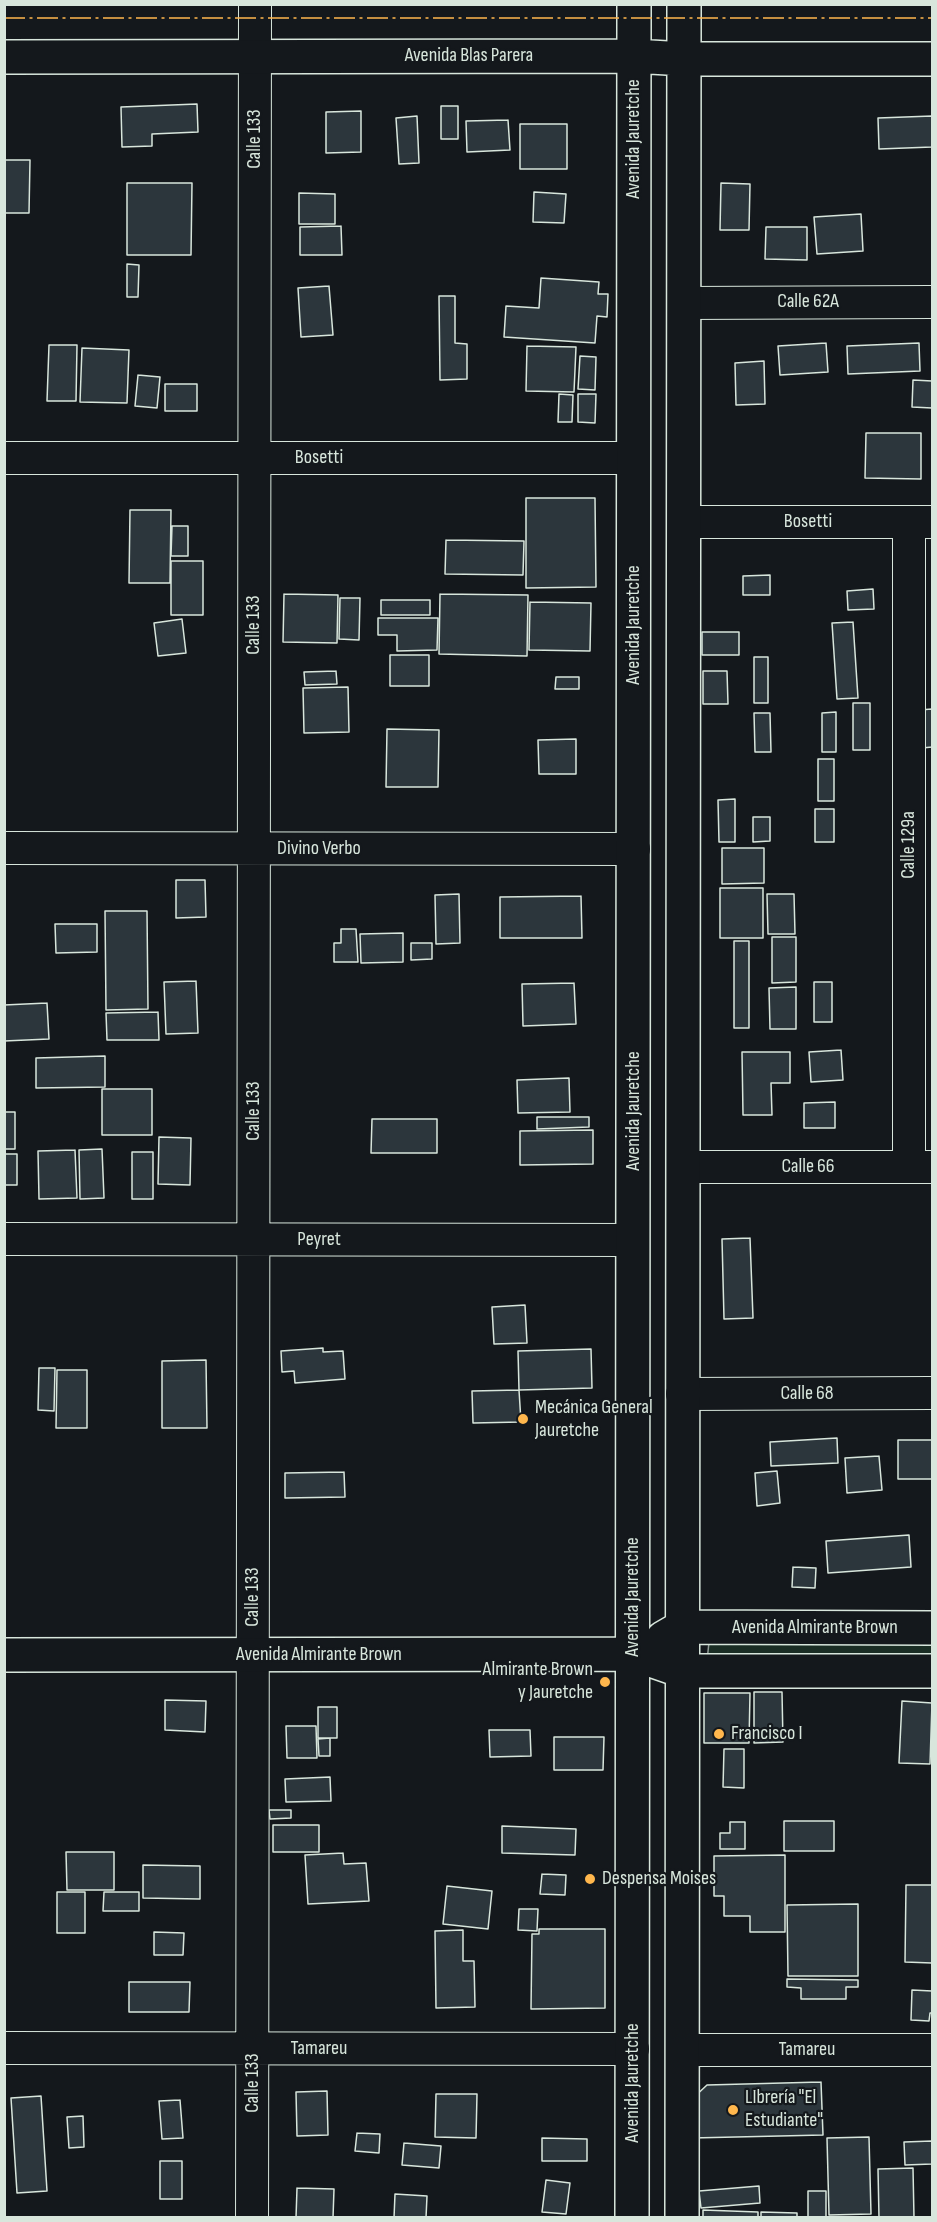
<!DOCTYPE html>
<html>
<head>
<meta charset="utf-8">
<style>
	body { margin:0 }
	#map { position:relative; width:937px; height:2222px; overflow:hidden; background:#14181c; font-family:"Sofia Sans Condensed",sans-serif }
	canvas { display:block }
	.frame { position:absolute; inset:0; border:6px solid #d8e6dc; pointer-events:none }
</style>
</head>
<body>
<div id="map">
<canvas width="937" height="2222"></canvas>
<div class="frame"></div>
</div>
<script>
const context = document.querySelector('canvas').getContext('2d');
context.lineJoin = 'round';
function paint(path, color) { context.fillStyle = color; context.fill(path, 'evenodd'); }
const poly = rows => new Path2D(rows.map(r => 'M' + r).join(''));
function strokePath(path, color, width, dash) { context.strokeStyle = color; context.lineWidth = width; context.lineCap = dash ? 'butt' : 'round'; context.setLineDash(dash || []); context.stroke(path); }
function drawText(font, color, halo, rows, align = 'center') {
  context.font = font + ' "Sofia Sans Condensed",sans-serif'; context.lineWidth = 4.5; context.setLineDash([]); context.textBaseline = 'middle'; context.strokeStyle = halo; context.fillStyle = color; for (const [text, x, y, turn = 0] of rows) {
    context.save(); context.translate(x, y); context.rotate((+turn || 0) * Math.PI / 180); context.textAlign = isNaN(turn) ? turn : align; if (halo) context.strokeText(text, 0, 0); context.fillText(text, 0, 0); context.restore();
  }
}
const green = poly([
	[709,1642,932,1642,932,1661,707,1661,709,1642]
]);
paint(green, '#1a2d24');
strokePath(green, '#939e99', 1.5);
const building = poly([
	[197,104,198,132,152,134,152,146,122,147,121,107,197,104],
	[441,106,458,106,458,139,441,139,441,106],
	[361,111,361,152,326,153,326,112,361,111],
	[417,116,419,163,399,164,396,118,417,116],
	[932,116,932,147,879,149,878,118,932,116],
	[508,120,510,150,467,152,466,121,508,120],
	[520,124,567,124,567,169,520,169,520,124],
	[4,160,30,160,29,213,4,213,4,160],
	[127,183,192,183,191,255,127,255,127,183],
	[721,183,750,184,749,230,720,230,721,183],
	[534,192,566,194,564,223,533,222,534,192],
	[299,193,335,194,335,224,299,224,299,193],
	[861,214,863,251,817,254,814,217,861,214],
	[341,226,342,255,300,255,300,227,341,226],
	[766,227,807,227,807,260,765,259,766,227],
	[127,264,139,265,138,297,127,297,127,264],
	[541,278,599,282,598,294,608,294,607,317,597,316,595,343,504,337,506,306,539,308,541,278],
	[329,286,333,335,301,337,298,288,329,286],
	[439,296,455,296,455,343,467,344,467,379,440,380,439,296],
	[826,343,828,372,780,375,778,346,826,343],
	[919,343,920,371,848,374,847,346,919,343],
	[49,345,77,345,76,401,47,401,49,345],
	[527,346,576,347,574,392,526,391,527,346],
	[82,348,129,350,127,403,80,402,82,348],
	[580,356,596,357,595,390,578,389,580,356],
	[764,361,765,404,736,405,735,363,764,361],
	[138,375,160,377,157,408,135,406,138,375],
	[913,380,932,381,932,408,912,407,913,380],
	[165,384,197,384,197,411,165,411,165,384],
	[559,394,573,395,572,422,558,422,559,394],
	[578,394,596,394,595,423,578,422,578,394],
	[866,433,921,433,921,479,865,478,866,433],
	[526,498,595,498,596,587,526,588,526,498],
	[130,510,171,510,170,583,129,583,130,510],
	[172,526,188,526,188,556,171,556,172,526],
	[446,540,524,541,523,575,445,574,446,540],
	[171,561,203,561,203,615,171,615,171,561],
	[770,575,770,595,743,595,743,576,770,575],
	[873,589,874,609,848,610,847,591,873,589],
	[284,594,338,595,337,643,283,642,284,594],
	[440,594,528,595,527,656,439,654,440,594],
	[340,598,360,598,359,640,339,639,340,598],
	[381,600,430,600,430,615,381,615,381,600],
	[530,602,591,603,590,651,529,650,530,602],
	[378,618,438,618,437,650,397,651,397,635,378,635,378,618],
	[182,619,186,653,158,656,154,623,182,619],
	[853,622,858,698,837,699,832,623,853,622],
	[702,632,739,632,739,655,702,655,702,632],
	[390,655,429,655,429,686,390,686,390,655],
	[754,657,768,657,768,703,754,703,754,657],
	[336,671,337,684,305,685,304,672,336,671],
	[703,671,727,671,728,704,703,704,703,671],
	[556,677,579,677,579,689,555,689,556,677],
	[348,687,349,732,304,733,303,688,348,687],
	[853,703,870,703,870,750,853,750,853,703],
	[932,709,932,747,922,748,919,710,932,709],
	[836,712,836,752,822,752,822,713,836,712],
	[754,713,770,713,771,752,755,752,754,713],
	[387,729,439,730,438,787,386,787,387,729],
	[576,739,576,774,539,774,538,740,576,739],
	[818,759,834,759,834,801,818,801,818,759],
	[735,799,735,842,719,842,718,800,735,799],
	[815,809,834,809,834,842,815,842,815,809],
	[753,817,770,817,770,841,753,842,753,817],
	[722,848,764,848,764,883,722,884,722,848],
	[176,880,205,880,206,917,176,918,176,880],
	[720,888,763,888,763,938,720,938,720,888],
	[459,894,460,943,436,944,435,895,459,894],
	[767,894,794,894,795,934,768,934,767,894],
	[581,896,582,938,500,938,500,897,581,896],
	[105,911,147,911,148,1009,106,1010,105,911],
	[55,924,97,924,97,952,56,953,55,924],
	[341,929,356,929,358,962,334,962,334,943,341,943,341,929],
	[403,933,403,962,361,963,360,934,403,933],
	[772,937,796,937,796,982,772,983,772,937],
	[734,941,749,941,749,1028,734,1028,734,941],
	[411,943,432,943,432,959,411,960,411,943],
	[196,981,198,1033,166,1034,164,982,196,981],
	[814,982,832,982,832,1022,814,1022,814,982],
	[574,983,576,1024,523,1026,522,984,574,983],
	[796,987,796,1029,770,1029,769,988,796,987],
	[47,1003,49,1039,4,1041,4,1005,47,1003],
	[158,1012,159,1040,107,1040,106,1013,158,1012],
	[841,1050,843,1080,811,1082,809,1052,841,1050],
	[742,1052,790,1052,790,1083,771,1083,772,1115,743,1115,742,1052],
	[105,1056,105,1087,36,1088,36,1058,105,1056],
	[569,1078,570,1112,518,1113,517,1080,569,1078],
	[102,1089,152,1089,152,1135,102,1135,102,1089],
	[835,1102,835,1128,804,1128,804,1103,835,1102],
	[4,1112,15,1112,15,1149,4,1149,4,1112],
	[537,1117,589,1117,589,1127,537,1129,537,1117],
	[372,1119,437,1119,437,1153,371,1153,372,1119],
	[593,1130,593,1164,520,1165,520,1131,593,1130],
	[159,1137,191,1138,190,1185,158,1184,159,1137],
	[102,1149,104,1198,80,1199,79,1150,102,1149],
	[75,1150,77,1198,39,1199,38,1151,75,1150],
	[132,1152,153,1152,153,1199,132,1199,132,1152],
	[4,1154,17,1154,17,1185,4,1185,4,1154],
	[750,1238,753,1318,724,1319,722,1239,750,1238],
	[525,1305,527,1343,494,1344,492,1307,525,1305],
	[323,1348,323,1352,343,1351,345,1379,295,1383,294,1371,282,1372,281,1351,323,1348],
	[591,1349,592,1388,519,1390,518,1351,591,1349],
	[206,1360,207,1428,162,1428,162,1361,206,1360],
	[39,1368,55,1368,54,1411,38,1410,39,1368],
	[57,1370,87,1370,87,1428,56,1428,57,1370],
	[519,1390,521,1422,473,1423,472,1391,519,1390],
	[837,1438,838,1463,771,1466,770,1442,837,1438],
	[898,1440,932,1440,932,1479,898,1479,898,1440],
	[879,1456,882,1490,847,1493,845,1458,879,1456],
	[777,1471,780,1503,757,1506,755,1473,777,1471],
	[344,1472,345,1497,285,1498,285,1473,344,1472],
	[909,1535,911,1567,828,1573,826,1541,909,1535],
	[793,1567,816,1568,815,1588,792,1587,793,1567],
	[754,1692,782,1692,783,1742,754,1743,754,1692],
	[704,1693,750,1693,749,1743,704,1743,704,1693],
	[165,1700,206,1701,205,1732,165,1730,165,1700],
	[902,1701,932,1703,930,1764,899,1763,902,1701],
	[318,1707,337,1707,337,1738,318,1738,318,1707],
	[286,1726,316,1726,317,1758,287,1758,286,1726],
	[489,1730,530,1730,531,1756,490,1757,489,1730],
	[554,1737,604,1737,603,1770,554,1770,554,1737],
	[330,1738,330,1756,319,1756,318,1739,330,1738],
	[724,1749,744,1749,744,1788,723,1787,724,1749],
	[330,1777,331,1801,286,1802,285,1779,330,1777],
	[269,1810,291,1810,291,1818,270,1819,269,1810],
	[784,1821,834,1821,834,1851,784,1851,784,1821],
	[730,1822,745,1822,745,1849,720,1849,720,1833,730,1833,730,1822],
	[273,1825,319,1825,319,1852,273,1852,273,1825],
	[502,1826,576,1829,575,1855,502,1853,502,1826],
	[66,1852,114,1852,114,1890,67,1890,66,1852],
	[343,1853,344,1864,366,1863,369,1901,308,1904,305,1855,343,1853],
	[785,1855,785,1932,750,1932,750,1916,724,1916,724,1896,714,1896,714,1856,785,1855],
	[143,1865,200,1866,200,1899,143,1898,143,1865],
	[542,1874,566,1875,565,1895,540,1894,542,1874],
	[906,1885,932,1885,932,1963,905,1962,906,1885],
	[447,1886,492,1891,488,1929,443,1924,447,1886],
	[57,1892,85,1892,85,1933,57,1933,57,1892],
	[104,1892,139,1892,139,1911,103,1911,104,1892],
	[858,1904,858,1976,788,1976,787,1905,858,1904],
	[519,1909,538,1909,537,1931,518,1930,519,1909],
	[539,1929,605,1929,605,2008,531,2009,532,1934,539,1934,539,1929],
	[463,1930,463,1961,474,1961,475,2007,436,2008,435,1931,463,1930],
	[154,1932,184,1933,183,1955,154,1955,154,1932],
	[787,1979,858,1980,858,1987,846,1987,846,1999,801,1999,801,1988,787,1987,787,1979],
	[129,1982,190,1982,189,2012,129,2012,129,1982],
	[912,1990,932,1991,932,2013,930,2013,929,2021,911,2020,912,1990],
	[821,2082,823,2135,692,2138,691,2100,707,2085,821,2082],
	[327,2091,328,2135,297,2136,296,2092,327,2091],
	[436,2094,477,2094,476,2138,435,2137,436,2094],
	[41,2096,47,2191,17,2193,11,2098,41,2096],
	[180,2100,183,2138,162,2139,159,2101,180,2100],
	[83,2116,84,2147,69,2148,67,2117,83,2116],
	[357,2133,380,2134,379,2153,355,2151,357,2133],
	[869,2137,871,2214,829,2215,827,2138,869,2137],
	[542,2138,587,2139,587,2161,542,2161,542,2138],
	[932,2141,932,2164,905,2165,904,2142,932,2141],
	[404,2143,441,2146,439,2168,402,2165,404,2143],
	[160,2161,182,2161,182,2199,160,2199,160,2161],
	[913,2168,914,2218,879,2218,878,2169,913,2168],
	[546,2180,570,2183,566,2214,542,2212,546,2180],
	[759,2186,760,2203,701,2208,699,2191,759,2186],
	[297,2188,334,2189,333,2218,296,2218,297,2188],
	[808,2191,826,2191,826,2218,808,2218,808,2191],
	[395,2194,427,2196,426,2218,394,2218,395,2194],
	[703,2210,758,2212,758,2218,703,2218,703,2210],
	[761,2212,797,2213,797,2218,761,2218,761,2212]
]);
paint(building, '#2c363c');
strokePath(building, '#d8e6dc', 1.5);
const minor = poly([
	[684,303,932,302],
	[4,458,633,458],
	[684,522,932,522],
	[909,522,909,1167],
	[4,848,634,849],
	[683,1167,932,1167],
	[4,1239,633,1240],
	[682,1394,932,1393],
	[4,2048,633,2049],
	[682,2050,932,2050],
	[252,2218,255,4]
]);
const major = poly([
	[4,57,634,56,684,59,932,59],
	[663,1638,682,1627,932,1628],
	[4,1655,633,1654,682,1671,932,1671],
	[632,2218,634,4],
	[682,2218,684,4]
]);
strokePath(minor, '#d8e6dc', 34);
strokePath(major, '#d8e6dc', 36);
strokePath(minor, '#14181c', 32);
strokePath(major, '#14181c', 33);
strokePath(poly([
	[4,18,932,18]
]), '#ffb74d', 1.5, [21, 4.5, 3, 4.5]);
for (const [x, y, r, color] of [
	[523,1419,6,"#ffb74d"],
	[605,1682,6,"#ffb74d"],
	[719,1734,6,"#ffb74d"],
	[590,1879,6,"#ffb74d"],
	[733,2110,6,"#ffb74d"]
]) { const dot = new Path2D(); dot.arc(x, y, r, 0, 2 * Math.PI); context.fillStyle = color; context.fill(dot); strokePath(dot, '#14181c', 2); }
drawText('20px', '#d8e6dc', '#14181c', [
	["Avenida Blas Parera",469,56],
	["Calle 133",255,139,-90],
	["Avenida Jauretche",634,139,-90],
	["Calle 62A",808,302],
	["Bosetti",319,458],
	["Bosetti",808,522],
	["Calle 133",254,625,-90],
	["Avenida Jauretche",634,625,-90],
	["Calle 129a",909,845,-90],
	["Divino Verbo",319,849],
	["Calle 133",254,1111,-90],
	["Avenida Jauretche",634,1111,-90],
	["Calle 66",808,1167],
	["Peyret",319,1240],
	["Calle 68",807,1394],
	["Calle 133",253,1597,-90],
	["Avenida Jauretche",633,1597,-90],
	["Avenida Almirante Brown",815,1628],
	["Avenida Almirante Brown",319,1655],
	["Tamareu",319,2049],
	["Tamareu",807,2050],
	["Calle 133",253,2083,-90],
	["Avenida Jauretche",633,2083,-90]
]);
drawText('20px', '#d8e6dc', '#14181c', [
	["Mecánica General",535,1408],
	["Jauretche",535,1431],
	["Almirante Brown",593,1670,"right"],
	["y Jauretche",593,1693,"right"],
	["Francisco I",731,1734],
	["Despensa Moises",602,1879],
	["LIbrería \"El",745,2098],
	["Estudiante\"",745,2121]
], 'left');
</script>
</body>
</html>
